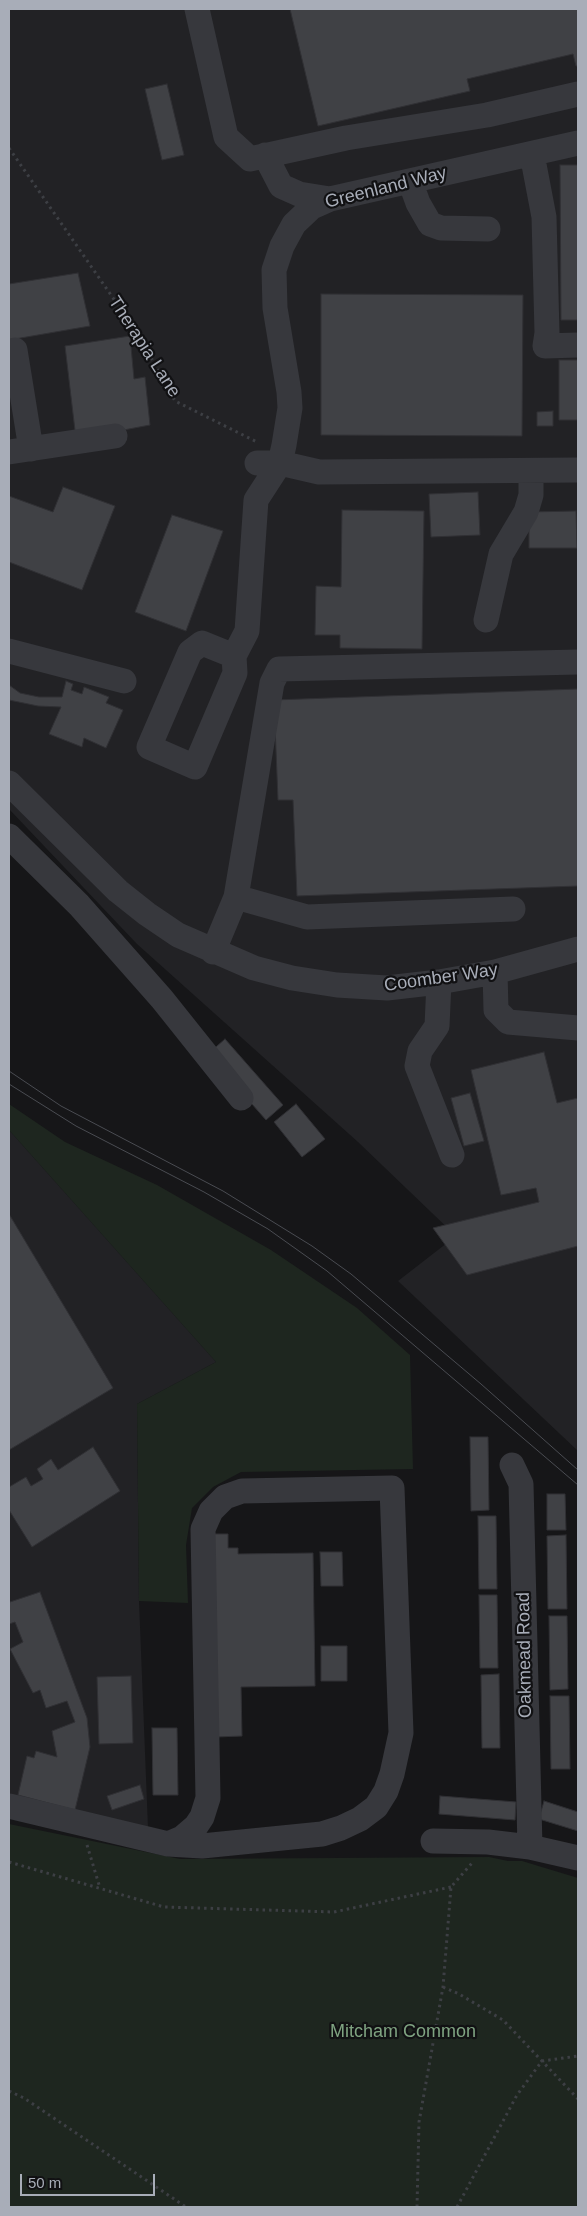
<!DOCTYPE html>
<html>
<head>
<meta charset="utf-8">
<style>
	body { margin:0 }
	#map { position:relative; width:587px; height:2216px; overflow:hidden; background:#161618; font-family:Arial,sans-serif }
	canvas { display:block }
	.frame { position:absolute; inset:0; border:10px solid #a8adb8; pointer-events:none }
	.scale { position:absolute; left:20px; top:2174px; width:135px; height:22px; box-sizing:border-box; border:2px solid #a8adb8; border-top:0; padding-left:6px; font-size:15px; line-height:18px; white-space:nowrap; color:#a8adb8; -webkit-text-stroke:4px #111113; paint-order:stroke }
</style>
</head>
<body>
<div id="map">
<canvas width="587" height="2216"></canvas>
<div class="frame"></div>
<div class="scale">50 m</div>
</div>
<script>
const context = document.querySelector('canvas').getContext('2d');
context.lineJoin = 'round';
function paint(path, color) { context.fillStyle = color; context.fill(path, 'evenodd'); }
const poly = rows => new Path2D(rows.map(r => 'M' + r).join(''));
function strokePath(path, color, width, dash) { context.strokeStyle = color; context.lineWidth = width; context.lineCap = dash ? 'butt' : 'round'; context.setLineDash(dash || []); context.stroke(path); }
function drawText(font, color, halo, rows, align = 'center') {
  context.font = font + ' Arial,sans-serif'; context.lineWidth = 4.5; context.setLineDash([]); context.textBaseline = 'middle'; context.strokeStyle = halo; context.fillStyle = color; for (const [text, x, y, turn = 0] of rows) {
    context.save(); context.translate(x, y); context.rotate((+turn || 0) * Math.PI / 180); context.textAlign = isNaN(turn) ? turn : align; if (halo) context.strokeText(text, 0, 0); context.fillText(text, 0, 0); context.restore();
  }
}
paint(poly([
	[9,9,578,9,578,1451,398,1281,456,1236,358,1142,137,944,9,809],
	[9,1130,216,1362,137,1404,139,1601,148,1828,9,1795]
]), '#222225');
paint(poly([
	[9,1104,65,1142,157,1185,271,1250,357,1308,410,1355,413,1469,241,1472,213,1487,192,1508,186,1545,188,1603,139,1601,137,1404,216,1362,9,1130],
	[9,1824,180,1859,489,1857,508,1861,522,1861,578,1878,578,2207,9,2207]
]), '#1e261f');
const building = poly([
	[290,9,578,9,578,66,576,66,573,54,467,79,470,91,318,126,290,9],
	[167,84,184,155,162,160,145,89,167,84],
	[560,165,578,165,578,320,561,320,560,165],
	[78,273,90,326,9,340,9,284,78,273],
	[321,294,523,295,522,436,321,435,321,294],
	[130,336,134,379,145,377,150,425,76,439,65,346,130,336],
	[559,360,578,360,578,420,559,420,559,360],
	[553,411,553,426,537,426,537,412,553,411],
	[63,487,115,506,82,590,9,562,9,496,53,512,63,487],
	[478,492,480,535,431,537,429,494,478,492],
	[342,510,424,511,422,649,340,648,340,635,315,635,316,586,341,587,342,510],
	[576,511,577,548,529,548,529,512,576,511],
	[172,515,223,531,186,631,135,612,172,515],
	[66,681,73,684,71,690,82,694,84,687,109,697,106,703,123,710,106,748,84,738,82,747,49,734,61,707,38,706,9,700,9,685,20,693,39,697,62,697,66,681],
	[578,689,578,886,297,896,293,800,278,800,274,700,578,689],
	[225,1039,283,1105,266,1120,208,1054,225,1039],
	[544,1052,557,1103,578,1098,578,1246,467,1275,433,1228,539,1202,536,1188,501,1195,471,1070,544,1052],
	[470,1093,484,1141,464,1146,451,1098,470,1093],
	[296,1104,325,1139,302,1157,274,1122,296,1104],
	[9,1214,113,1388,9,1450,9,1214],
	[470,1437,488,1437,489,1510,471,1511,470,1437],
	[93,1447,120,1491,32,1547,9,1510,9,1487,26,1477,31,1486,43,1479,37,1469,51,1459,58,1470,93,1447],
	[547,1494,565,1494,566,1530,547,1530,547,1494],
	[478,1516,496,1516,497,1589,479,1589,478,1516],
	[212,1534,228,1534,228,1548,238,1548,238,1554,313,1553,315,1686,241,1687,242,1736,216,1737,212,1534],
	[566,1535,567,1609,548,1609,547,1536,566,1535],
	[320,1552,342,1552,343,1586,321,1586,320,1552],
	[40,1592,87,1718,90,1747,75,1810,18,1795,27,1756,34,1758,36,1751,57,1757,52,1731,75,1722,67,1701,46,1708,40,1690,33,1693,10,1649,23,1642,15,1622,9,1624,9,1600,10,1602,40,1592],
	[479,1595,497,1595,498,1668,480,1668,479,1595],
	[549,1616,567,1616,568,1689,550,1690,549,1616],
	[321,1646,347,1646,347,1681,321,1681,321,1646],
	[499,1674,500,1748,482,1748,481,1675,499,1674],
	[131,1676,133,1743,99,1744,97,1677,131,1676],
	[550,1696,569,1696,570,1769,551,1769,550,1696],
	[152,1728,177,1728,178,1795,153,1795,152,1728],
	[140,1785,144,1799,112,1810,107,1796,140,1785],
	[440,1796,516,1802,515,1820,439,1814,440,1796],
	[544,1801,578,1812,578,1831,539,1819,544,1801]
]);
paint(building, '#404145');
strokePath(building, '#303034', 1);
strokePath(poly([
	[9,148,138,334,175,401,257,442],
	[87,1845,100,1888],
	[9,1862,164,1907,334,1912,451,1887],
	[443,1987,459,1994,503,2020,578,2099],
	[9,2091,24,2098,186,2207],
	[417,2207,419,2122,443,1987,451,1887,472,1863],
	[457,2207,517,2095,542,2061,578,2056]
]), '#3d3f44', 3, [2.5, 4]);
strokePath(poly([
	[197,9,226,137,250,159,346,138,487,115,578,94],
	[532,154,544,217,547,333,545,346,578,345],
	[265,155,281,186,299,194,330,199],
	[410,181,418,203,430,224,441,228,488,229],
	[15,350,31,449],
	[9,452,115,436],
	[257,463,280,463,319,472,578,470],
	[486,620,501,554,526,512,531,495,531,471],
	[9,651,124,681],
	[234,656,202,643,190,652,149,747,195,767,235,673,234,656,247,631,256,500,280,463,284,445,290,408,289,392,275,308,274,270,282,246,294,224,312,207,330,199,578,143],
	[9,783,118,891,147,914,178,935,254,968,292,978,337,985,387,988,439,982,495,972,578,949],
	[9,836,79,905,162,999,241,1098],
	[236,897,307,917,513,909],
	[213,952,236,897,272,683,279,669,578,662],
	[495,972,496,1010,508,1022,578,1028],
	[439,982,437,1026,420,1051,417,1066,452,1155],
	[512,1465,521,1484,530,1847],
	[9,1806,168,1844,202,1846,322,1834,341,1828,360,1819,376,1807,386,1791,392,1774,401,1733,392,1488,242,1491,225,1497,211,1511,203,1529,208,1798,202,1817,196,1826,182,1838,168,1844],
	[433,1841,488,1842,530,1847,578,1858]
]), '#37383d', 25);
strokePath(poly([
	[9,1071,61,1106,223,1191,312,1246,351,1274,481,1384,578,1470],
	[9,1084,76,1126,204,1192,268,1229,327,1271,578,1485]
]), '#4a4c52', 1);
drawText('18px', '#a8adb8', '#111113', [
	["Greenland Way",386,188,-14],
	["Therapia Lane",144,347,57],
	["Coomber Way",441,978,-8],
	["Oakmead Road",525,1655,-91]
]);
drawText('18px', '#7fa381', '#111113', [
	["Mitcham Common",403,2032]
]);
</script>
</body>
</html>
